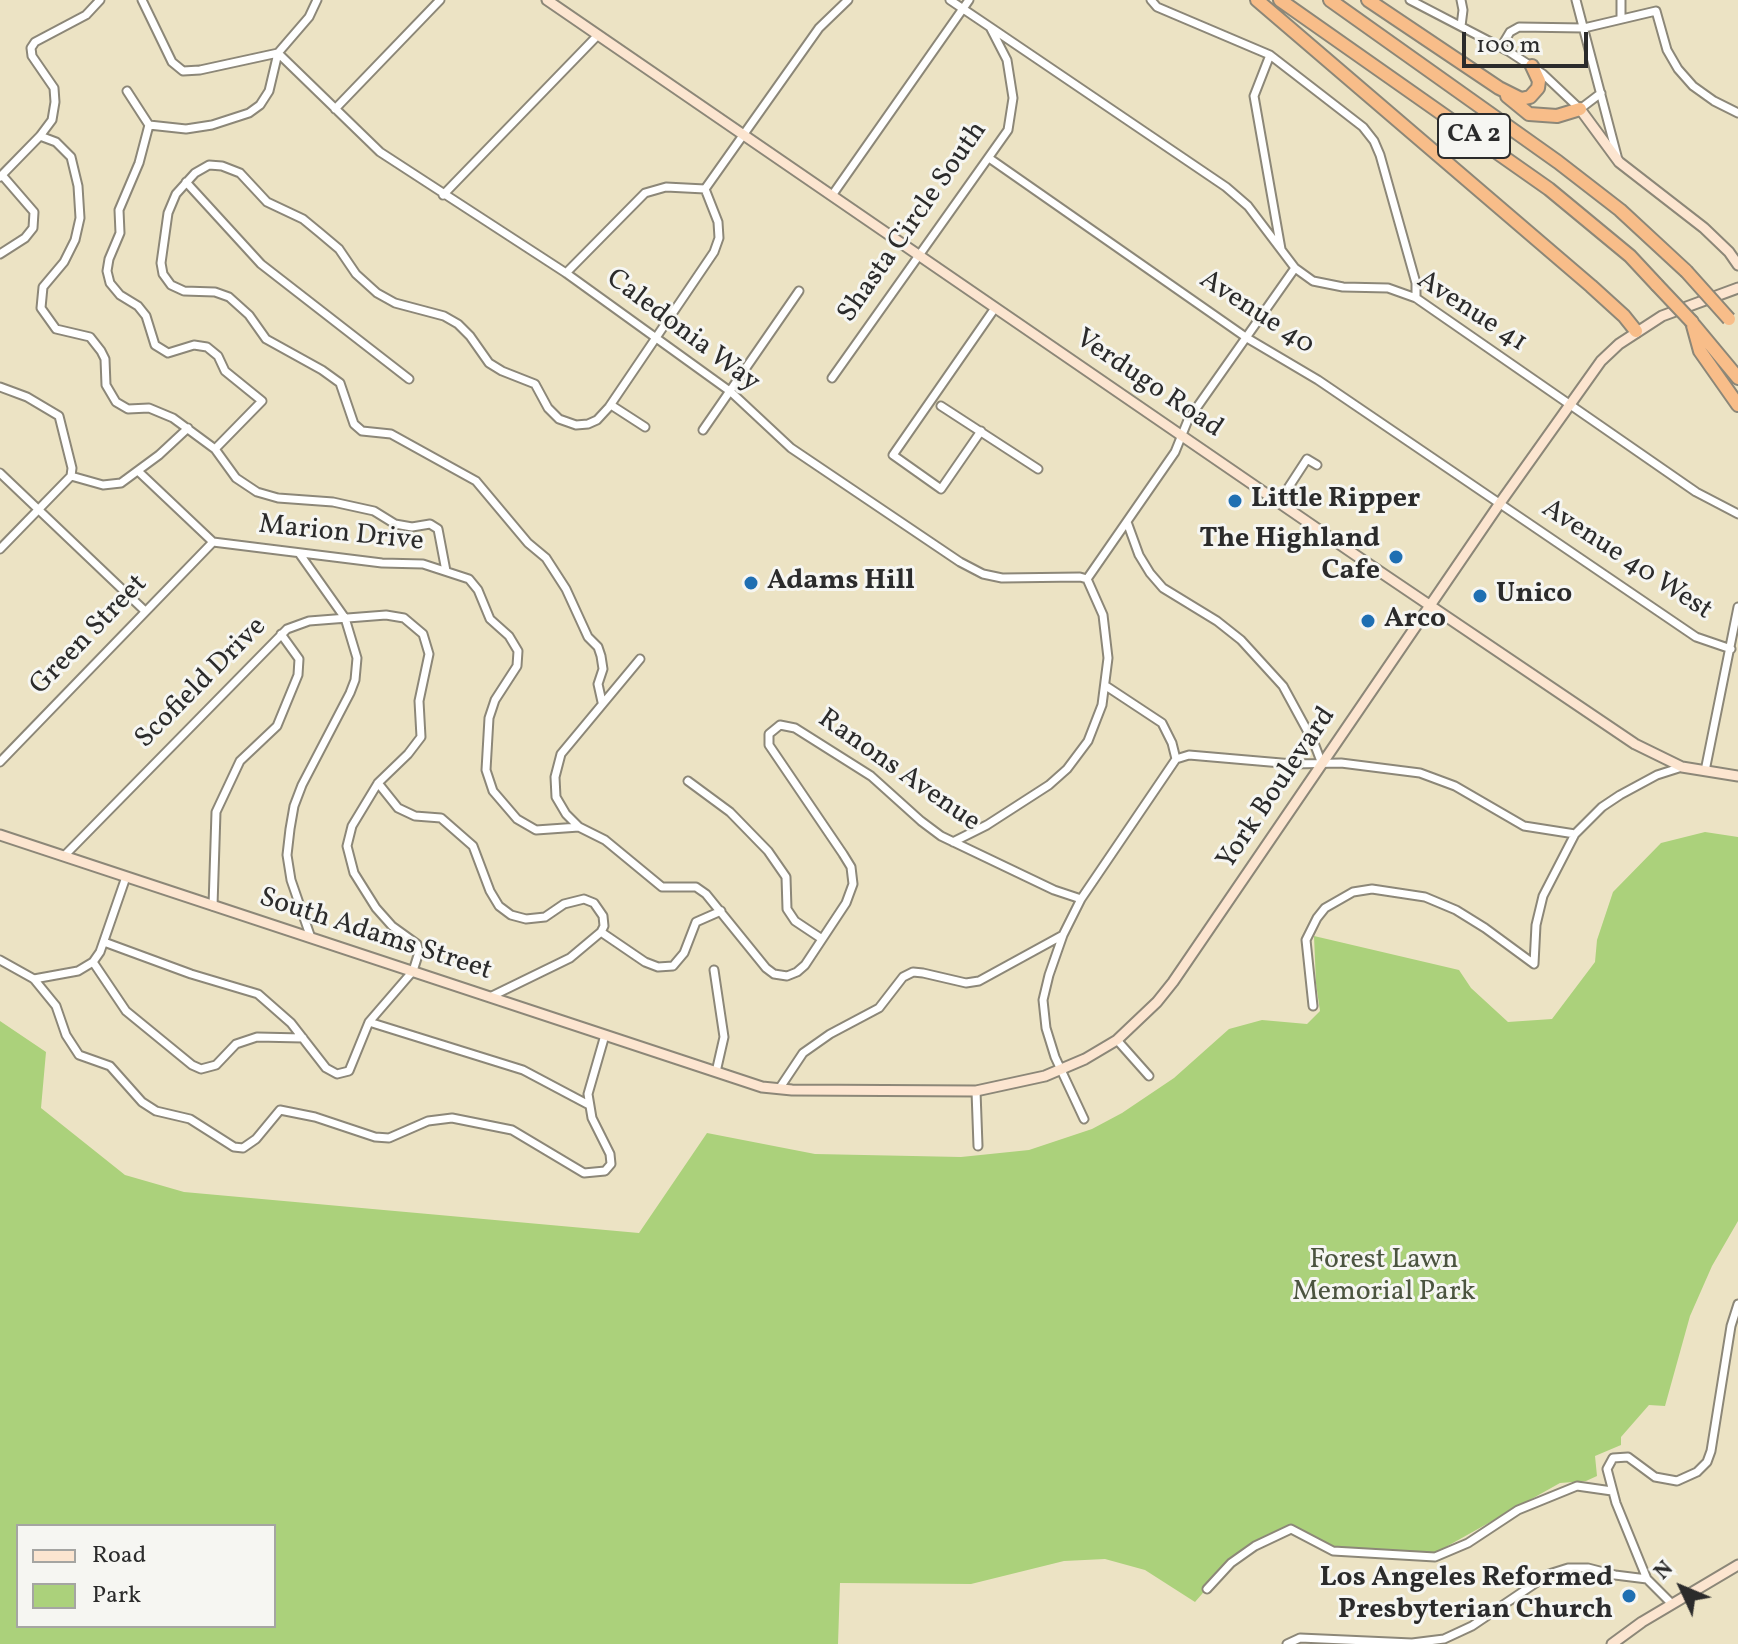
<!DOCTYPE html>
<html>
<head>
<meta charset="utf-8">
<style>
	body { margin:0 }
	#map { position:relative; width:1738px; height:1644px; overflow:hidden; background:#ece3c4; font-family:Vollkorn,serif }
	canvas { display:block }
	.legend { position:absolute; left:16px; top:1524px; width:260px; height:104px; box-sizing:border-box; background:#f6f6f2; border:2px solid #a5a5a2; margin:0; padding:10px 14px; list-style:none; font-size:24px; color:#2b2b2b }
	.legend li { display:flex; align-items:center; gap:16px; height:40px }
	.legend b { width:40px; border:2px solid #a5a5a2 }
	.north { position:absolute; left:1642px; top:1548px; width:80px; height:80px; -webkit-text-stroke:6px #f6f6f2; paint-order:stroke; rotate:314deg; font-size:22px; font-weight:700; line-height:32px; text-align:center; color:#2b2b2b }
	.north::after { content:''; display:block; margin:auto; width:28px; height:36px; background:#2b2b2b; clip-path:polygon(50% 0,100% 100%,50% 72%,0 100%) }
	.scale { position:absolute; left:1462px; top:32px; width:126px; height:36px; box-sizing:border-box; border:4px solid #2b2b2b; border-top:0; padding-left:10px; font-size:24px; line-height:28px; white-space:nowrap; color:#2b2b2b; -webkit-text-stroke:6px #f6f6f2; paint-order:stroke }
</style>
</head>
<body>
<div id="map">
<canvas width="1738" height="1644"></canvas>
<ul class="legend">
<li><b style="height:10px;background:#fce5d0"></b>Road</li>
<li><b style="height:22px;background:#abd17b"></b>Park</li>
</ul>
<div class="north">N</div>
<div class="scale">100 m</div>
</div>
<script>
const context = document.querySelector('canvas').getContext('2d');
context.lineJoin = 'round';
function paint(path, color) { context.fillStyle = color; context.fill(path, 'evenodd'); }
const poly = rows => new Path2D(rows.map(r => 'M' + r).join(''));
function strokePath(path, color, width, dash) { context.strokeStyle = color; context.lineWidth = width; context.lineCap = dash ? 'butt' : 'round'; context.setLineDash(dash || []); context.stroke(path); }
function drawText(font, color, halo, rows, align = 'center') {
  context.font = font + ' Vollkorn,serif'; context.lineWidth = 6; context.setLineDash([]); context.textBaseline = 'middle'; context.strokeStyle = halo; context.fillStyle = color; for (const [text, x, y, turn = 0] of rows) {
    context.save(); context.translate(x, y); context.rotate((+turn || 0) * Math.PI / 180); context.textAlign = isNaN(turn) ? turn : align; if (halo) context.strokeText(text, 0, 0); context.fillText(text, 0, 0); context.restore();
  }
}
paint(poly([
	[1705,832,1738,837,1738,1221,1712,1266,1690,1316,1665,1406,1649,1405,1621,1437,1621,1445,1595,1456,1597,1476,1586,1481,1560,1483,1435,1553,1333,1549,1312,1535,1298,1530,1277,1534,1222,1571,1195,1602,1145,1570,1105,1559,1064,1561,971,1584,840,1583,838,1644,0,1644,0,1021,46,1052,41,1108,125,1175,184,1192,639,1233,707,1133,815,1154,961,1157,1029,1150,1092,1129,1122,1113,1174,1078,1229,1029,1262,1020,1307,1024,1320,1011,1316,983,1314,936,1459,970,1471,988,1508,1022,1552,1019,1595,962,1597,940,1613,892,1661,843],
	[18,1526,274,1526,274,1626,18,1626]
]), '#abd17b');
const street = poly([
	[142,0,172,62,183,71,200,70,278,53,380,152,566,273,731,392,791,448,960,562,983,574,1002,578,1080,577,1087,579],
	[1151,0,1157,7,1270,55,1363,127,1374,141,1380,155,1416,283,1416,298],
	[1410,0,1508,51,1543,74,1580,109,1601,93],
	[1576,0,1617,156],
	[1621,19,1621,0],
	[1461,26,1463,10,1461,0],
	[990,27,1226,187,1248,206,1295,268,1313,281,1343,287,1388,288,1416,298,1696,492,1738,514],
	[1501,47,1510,32,1519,27,1584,28,1656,11,1667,50,1678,69,1693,86,1714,101,1738,113],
	[1270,55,1254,96,1281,249],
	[127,91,149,125],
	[335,109,440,0],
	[40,136,56,142,71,157,78,186,80,218,75,240,64,262,43,287,41,308,56,329,90,337,101,351,105,359,106,385,116,402,128,409,149,408,173,418,215,449,236,478,257,492,278,498,333,502,374,511,395,524,412,527,430,524,438,529,446,571],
	[989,158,1247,338,1318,380,1696,637,1731,649],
	[0,177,40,136,52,120,55,102,54,88,32,56,31,48,35,42,86,15,100,0],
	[186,182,261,264,409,379],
	[705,189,819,28,848,0],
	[833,194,969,0],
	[443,195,598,35],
	[0,254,25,238,33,228,34,212,2,175],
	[566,273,645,193,666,187,705,189],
	[832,378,1008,130,1013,98,1007,60,990,27,950,0],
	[0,387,27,397,59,416,72,468,71,476],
	[611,405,645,427],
	[941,406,1038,469],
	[703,430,799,291],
	[981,431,941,489,893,455,995,308],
	[215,449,262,401,225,371,218,356,207,347,194,345,168,353,155,345,146,316,138,306,120,295,110,283,107,271,109,259,120,233,119,210,139,163,149,125,186,129,212,125,249,113,260,105,269,91,278,53,309,17,317,0],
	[138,471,213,542,382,563,423,564,469,579,478,590,490,619,509,636,518,651,517,666,495,700,489,718,486,770,493,791,517,819,536,830,579,827],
	[0,473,145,611],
	[71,476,103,485,121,483,159,455,188,428],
	[1279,502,1307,459,1317,465],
	[1127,522,1139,555,1150,573,1163,588,1217,621,1241,640,1283,686,1314,743,1322,764],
	[0,549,71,476],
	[299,553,345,618,357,658,355,680,350,693,302,785,294,806,290,829,287,855,291,880,311,938],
	[640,659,561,754,555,777,556,797,566,814,579,827,605,840,662,887,696,887,706,894,766,968,774,974,787,976,797,972,805,965,846,903,853,884,851,867,843,854,769,745,769,734,780,725,795,728,871,776,921,821,941,836,1054,890,1081,899],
	[602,702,598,684,603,669,601,656,598,647,588,637,566,589,546,558,528,543,476,481,391,434,362,431,354,424,340,383,322,370,266,339,249,315,229,297,215,292,184,291,171,285,163,274,161,263,168,213,176,194,195,173,209,165,222,166,240,173,267,202,303,219,320,233,339,249,356,274,377,293,395,303,444,316,458,324,470,336,489,363,502,371,535,384,548,408,559,419,576,425,588,424,597,420,609,407,714,252,719,238,718,222,705,189],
	[1176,759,1189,755,1293,764,1341,763,1420,773,1455,786,1524,826,1575,834],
	[0,762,213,542],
	[1705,771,1738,607],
	[688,781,730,812,768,851,786,877,787,909,795,921,822,939],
	[378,783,398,808,415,816,441,818,473,846,490,891,499,906,511,915,526,919,545,917,564,904,584,899,594,903,603,916,604,926,601,932],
	[953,842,987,825,1049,785,1067,769,1088,741,1102,705,1108,658,1103,615,1087,579,1175,452,1188,420,1295,268],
	[65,855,287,629,309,621,386,615,404,618,423,634,429,654,419,701,421,737,408,754,378,783,352,826,347,846,354,873,376,908,392,926,417,944,419,952,413,971,369,1022,349,1071,337,1074,326,1068,291,1023,258,994,191,974,104,942],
	[213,906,216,812,240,761,277,726,298,675,299,659,281,634],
	[0,960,34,979,56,1006,66,1035,79,1055,110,1066,142,1102,156,1111,190,1119,234,1147,243,1148,256,1139,280,1110,315,1117,375,1137,389,1138,428,1121,452,1118,512,1130,584,1173,605,1171,611,1164,610,1154,592,1118,588,1094,605,1035],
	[93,962,126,1011,192,1065,201,1069,216,1065,236,1044,257,1037,303,1038],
	[714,970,724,1037,716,1072],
	[34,979,78,971,93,962,100,952,126,877],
	[490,997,570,958,601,932,645,962,658,967,673,966,684,953,696,922,721,911],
	[1313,1006,1306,940,1317,918,1325,908,1353,892,1372,889,1425,897,1456,910,1485,928,1534,964,1536,925,1543,896,1575,834,1602,807,1620,795,1657,775,1682,767],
	[369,1022,523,1070,589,1105],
	[1117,1040,1149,1076],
	[779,1089,803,1053,830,1034,879,1008,903,977,913,972,923,973,966,983,979,981,1063,935],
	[976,1091,978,1146],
	[1084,1119,1055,1057,1046,1028,1043,1000,1049,975,1063,935,1081,899,1176,759,1172,743,1162,723,1106,686],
	[1647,1579,1616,1503,1607,1469,1613,1458,1628,1457,1655,1477,1677,1481,1697,1472,1707,1462,1711,1451,1731,1326,1738,1304],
	[1207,1589,1231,1563,1255,1546,1291,1529,1333,1551,1435,1557,1468,1543,1518,1510,1577,1486,1612,1491],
	[1287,1644,1300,1638,1412,1643,1444,1639,1472,1626,1549,1574,1568,1568,1588,1568,1615,1575,1647,1579,1672,1604]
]);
const secondary = poly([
	[547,0,1370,565,1635,744,1682,767,1738,776],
	[1580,109,1619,162,1704,228,1729,252,1738,265],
	[0,835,762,1087,792,1090,976,1091,1045,1076,1085,1059,1117,1040,1157,1002,1173,982,1500,503,1601,361,1619,344,1662,316,1738,288],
	[1612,1644,1642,1622,1738,1565]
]);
const highway = poly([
	[1257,0,1591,286,1624,316,1636,331],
	[1280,0,1549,189,1630,256,1657,285],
	[1330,0,1558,162,1620,210,1686,271],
	[1368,0,1499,88,1521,99,1530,97,1538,88,1539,81,1532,66],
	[1507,96,1529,114,1557,116,1580,109],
	[1692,322,1700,351,1738,405],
	[1694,325,1738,378]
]);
strokePath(street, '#8c8778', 11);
strokePath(secondary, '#8c8778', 13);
strokePath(highway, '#8c8778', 16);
strokePath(street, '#fff', 7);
strokePath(secondary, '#fce5d0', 9);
strokePath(highway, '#f8bd89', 12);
const highwayBridge = poly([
	[1686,271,1729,319],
	[1657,285,1692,322]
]);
strokePath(highwayBridge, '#8c8778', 16, []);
strokePath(highwayBridge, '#f8bd89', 12);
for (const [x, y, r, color] of [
	[1235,501,8,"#1f6fb2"],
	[1396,557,8,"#1f6fb2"],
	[751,583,8,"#1f6fb2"],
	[1480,596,8,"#1f6fb2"],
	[1368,621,8,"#1f6fb2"],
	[1629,1596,8,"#1f6fb2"]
]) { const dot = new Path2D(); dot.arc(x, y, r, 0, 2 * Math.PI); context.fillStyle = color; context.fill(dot); strokePath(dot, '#f6f6f2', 3); }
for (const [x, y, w] of [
	[1474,136,72]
]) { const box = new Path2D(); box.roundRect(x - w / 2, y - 22, w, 44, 6); context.fillStyle = '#f6f6f2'; context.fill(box); strokePath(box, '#2b2b2b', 2); }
drawText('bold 26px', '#2b2b2b', null, [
	["CA 2",1474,136]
]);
drawText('28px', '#2b2b2b', '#f6f6f2', [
	["Shasta Circle South",914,223,-55],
	["Avenue 41",1471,313,33],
	["Avenue 40",1256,314,33],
	["Caledonia Way",682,332,37],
	["Verdugo Road",1148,385,34],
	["Marion Drive",341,535,6],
	["Avenue 40 West",1626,561,33],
	["Green Street",90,636,-46],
	["Scofield Drive",202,684,-45],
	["Ranons Avenue",898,772,35],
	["York Boulevard",1278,789,-56],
	["South Adams Street",375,936,18]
]);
drawText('bold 28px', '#2b2b2b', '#f6f6f2', [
	["Little Ripper",1251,501],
	["The Highland",1380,541,"right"],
	["Cafe",1380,573,"right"],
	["Adams Hill",767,583],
	["Unico",1496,596],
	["Arco",1384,621],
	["Los Angeles Reformed",1613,1580,"right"],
	["Presbyterian Church",1613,1612,"right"]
], 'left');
drawText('28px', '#4b543f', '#f6f6f2', [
	["Forest Lawn",1384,1262],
	["Memorial Park",1384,1294]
]);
</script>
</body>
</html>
